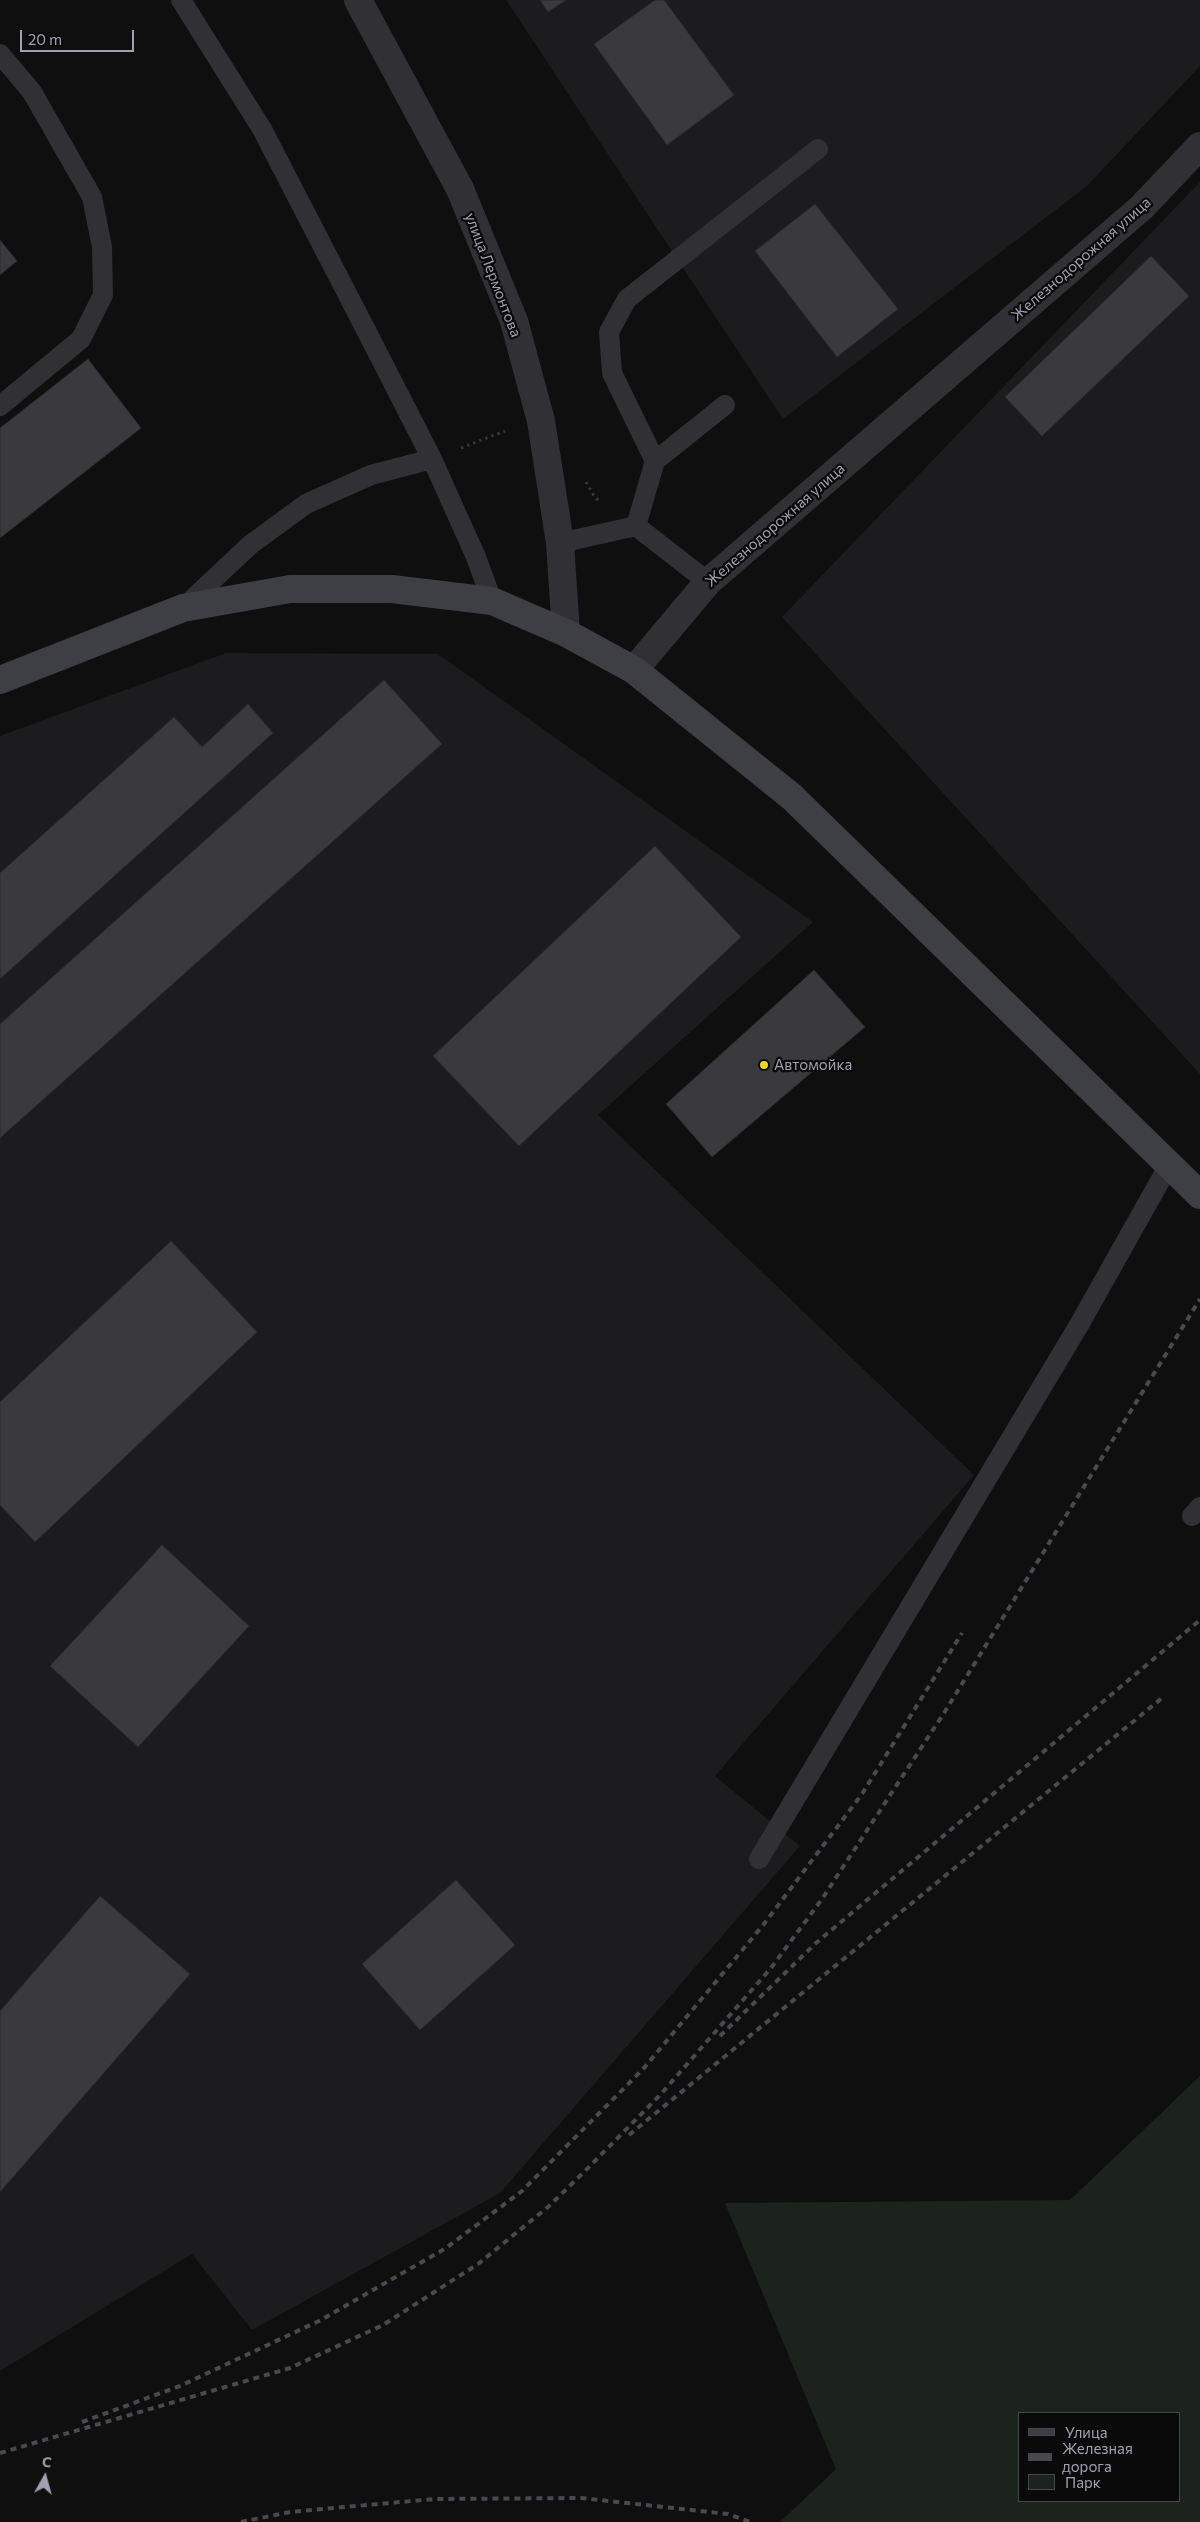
<!DOCTYPE html>
<html>
<head>
<meta charset="utf-8">
<style>
	body { margin:0 }
	#map { position:relative; width:1200px; height:2522px; overflow:hidden; background:#0f0f10; font-family:Commissioner,sans-serif }
	canvas { display:block }
	.legend { position:absolute; left:1018px; top:2412px; width:162px; height:90px; box-sizing:border-box; background:#0a0a0b; border:1px solid #46474d; margin:0; padding:6px 9px; list-style:none; font-size:15px; color:#a0a2b1 }
	.legend li { display:flex; align-items:center; gap:10px; height:25px }
	.legend b { width:25px; border:1px solid #46474d }
	.north { position:absolute; left:20px; top:2452px; width:50px; height:50px; -webkit-text-stroke:4px #0a0a0b; paint-order:stroke; rotate:7deg; font-size:14px; font-weight:700; line-height:20px; text-align:center; color:#a0a2b1 }
	.north::after { content:''; display:block; margin:auto; width:18px; height:22px; background:#a0a2b1; clip-path:polygon(50% 0,100% 100%,50% 72%,0 100%) }
	.scale { position:absolute; left:20px; top:30px; width:114px; height:22px; box-sizing:border-box; border:2px solid #a0a2b1; border-top:0; padding-left:6px; font-size:15px; line-height:18px; white-space:nowrap; color:#a0a2b1; -webkit-text-stroke:4px #0a0a0b; paint-order:stroke }
</style>
</head>
<body>
<div id="map">
<canvas width="1200" height="2522"></canvas>
<ul class="legend">
<li><b style="height:6px;background:#3e3f45"></b>Улица</li>
<li><b style="height:6px;background:#494950"></b>Железная дорога</li>
<li><b style="height:14px;background:#1c231d"></b>Парк</li>
</ul>
<div class="north">С</div>
<div class="scale">20 m</div>
</div>
<script>
const context = document.querySelector('canvas').getContext('2d');
context.lineJoin = 'round';
function paint(path, color) { context.fillStyle = color; context.fill(path, 'evenodd'); }
const poly = rows => new Path2D(rows.map(r => 'M' + r).join(''));
function strokePath(path, color, width, dash) { context.strokeStyle = color; context.lineWidth = width; context.lineCap = dash ? 'butt' : 'round'; context.setLineDash(dash || []); context.stroke(path); }
function drawText(font, color, halo, rows, align = 'center') {
  context.font = font + ' Commissioner,sans-serif'; context.lineWidth = 4.5; context.setLineDash([]); context.textBaseline = 'middle'; context.strokeStyle = halo; context.fillStyle = color; for (const [text, x, y, turn = 0] of rows) {
    context.save(); context.translate(x, y); context.rotate((+turn || 0) * Math.PI / 180); context.textAlign = isNaN(turn) ? turn : align; if (halo) context.strokeText(text, 0, 0); context.fillText(text, 0, 0); context.restore();
  }
}
paint(poly([
	[506,0,1200,0,1200,66,1087,186,783,419],
	[1200,182,1200,1074,782,617],
	[226,653,438,654,813,922,598,1115,974,1475,715,1776,800,1846,500,2193,252,2330,192,2254,0,2371,0,736]
]), '#1c1b1d');
paint(poly([
	[1200,2076,1200,2522,780,2522,836,2469,725,2203,1070,2200],
	[1019,2413,1179,2413,1179,2501,1019,2501]
]), '#1c231d');
const building = poly([
	[540,0,566,0,548,12,540,0],
	[655,0,664,0,734,95,667,145,594,44,655,0],
	[815,204,898,309,837,357,755,251,815,204],
	[0,240,17,261,0,275,0,240],
	[1151,256,1189,296,1042,436,1005,397,1151,256],
	[88,359,141,428,0,538,0,428,88,359],
	[384,680,442,744,0,1138,0,1024,384,680],
	[248,704,273,733,0,979,0,873,174,717,202,747,248,704],
	[655,846,741,937,519,1146,433,1056,655,846],
	[814,970,865,1027,712,1157,666,1104,814,970],
	[171,1241,257,1332,35,1542,0,1505,0,1402,171,1241],
	[162,1545,249,1626,138,1747,50,1666,162,1545],
	[456,1880,515,1945,420,2030,362,1964,456,1880],
	[100,1896,190,1974,0,2192,0,2011,100,1896]
]);
paint(building, '#3a393d');
strokePath(building, '#2a292c', 1);
strokePath(poly([
	[461,448,505,431],
	[586,482,594,496,601,503]
]), '#36373c', 3, [2.5, 4]);
strokePath(poly([
	[181,0,262,129,367,332,432,459,476,557,492,601],
	[0,54,32,92,92,197,102,247,103,295,81,339,0,406],
	[655,461,725,405],
	[636,526,655,461,612,373,609,332,627,299,818,149],
	[560,543,636,526,708,582],
	[183,608,250,545,306,504,371,475,432,459],
	[1192,1516,1200,1507],
	[759,1859,1079,1325,1169,1165]
]), '#303035', 20);
strokePath(poly([
	[358,0,460,189,514,321,541,421,560,543,566,633],
	[634,670,708,582,1142,207,1200,146]
]), '#303035', 28);
strokePath(poly([
	[0,680,183,608,290,589,392,589,492,601,566,633,634,670,792,797,1200,1195]
]), '#3e3f45', 28);
strokePath(poly([
	[720,2036,816,1943,1200,1620],
	[629,2135,1162,1698],
	[82,2422,180,2386,321,2320,446,2248,522,2191,644,2068,764,1924,862,1794,962,1633],
	[0,2453,290,2368,383,2325,478,2264,548,2207,585,2171,661,2094,771,1968,822,1899,944,1713,1200,1299],
	[241,2522,290,2512,434,2499,581,2498,728,2514,750,2522]
]), '#494950', 4, [6, 5]);
for (const [x, y, r, color] of [
	[764,1065,5,"#eed52a"]
]) { const dot = new Path2D(); dot.arc(x, y, r, 0, 2 * Math.PI); context.fillStyle = color; context.fill(dot); strokePath(dot, '#0a0a0b', 2); }
drawText('15px', '#a0a2b1', '#0a0a0b', [
	["Железнодорожная улица",1081,259,-41],
	["улица Лермонтова",493,275,69],
	["Железнодорожная улица",775,525,-41]
]);
drawText('15px', '#a0a2b1', '#0a0a0b', [
	["Автомойка",774,1065]
], 'left');
</script>
</body>
</html>
